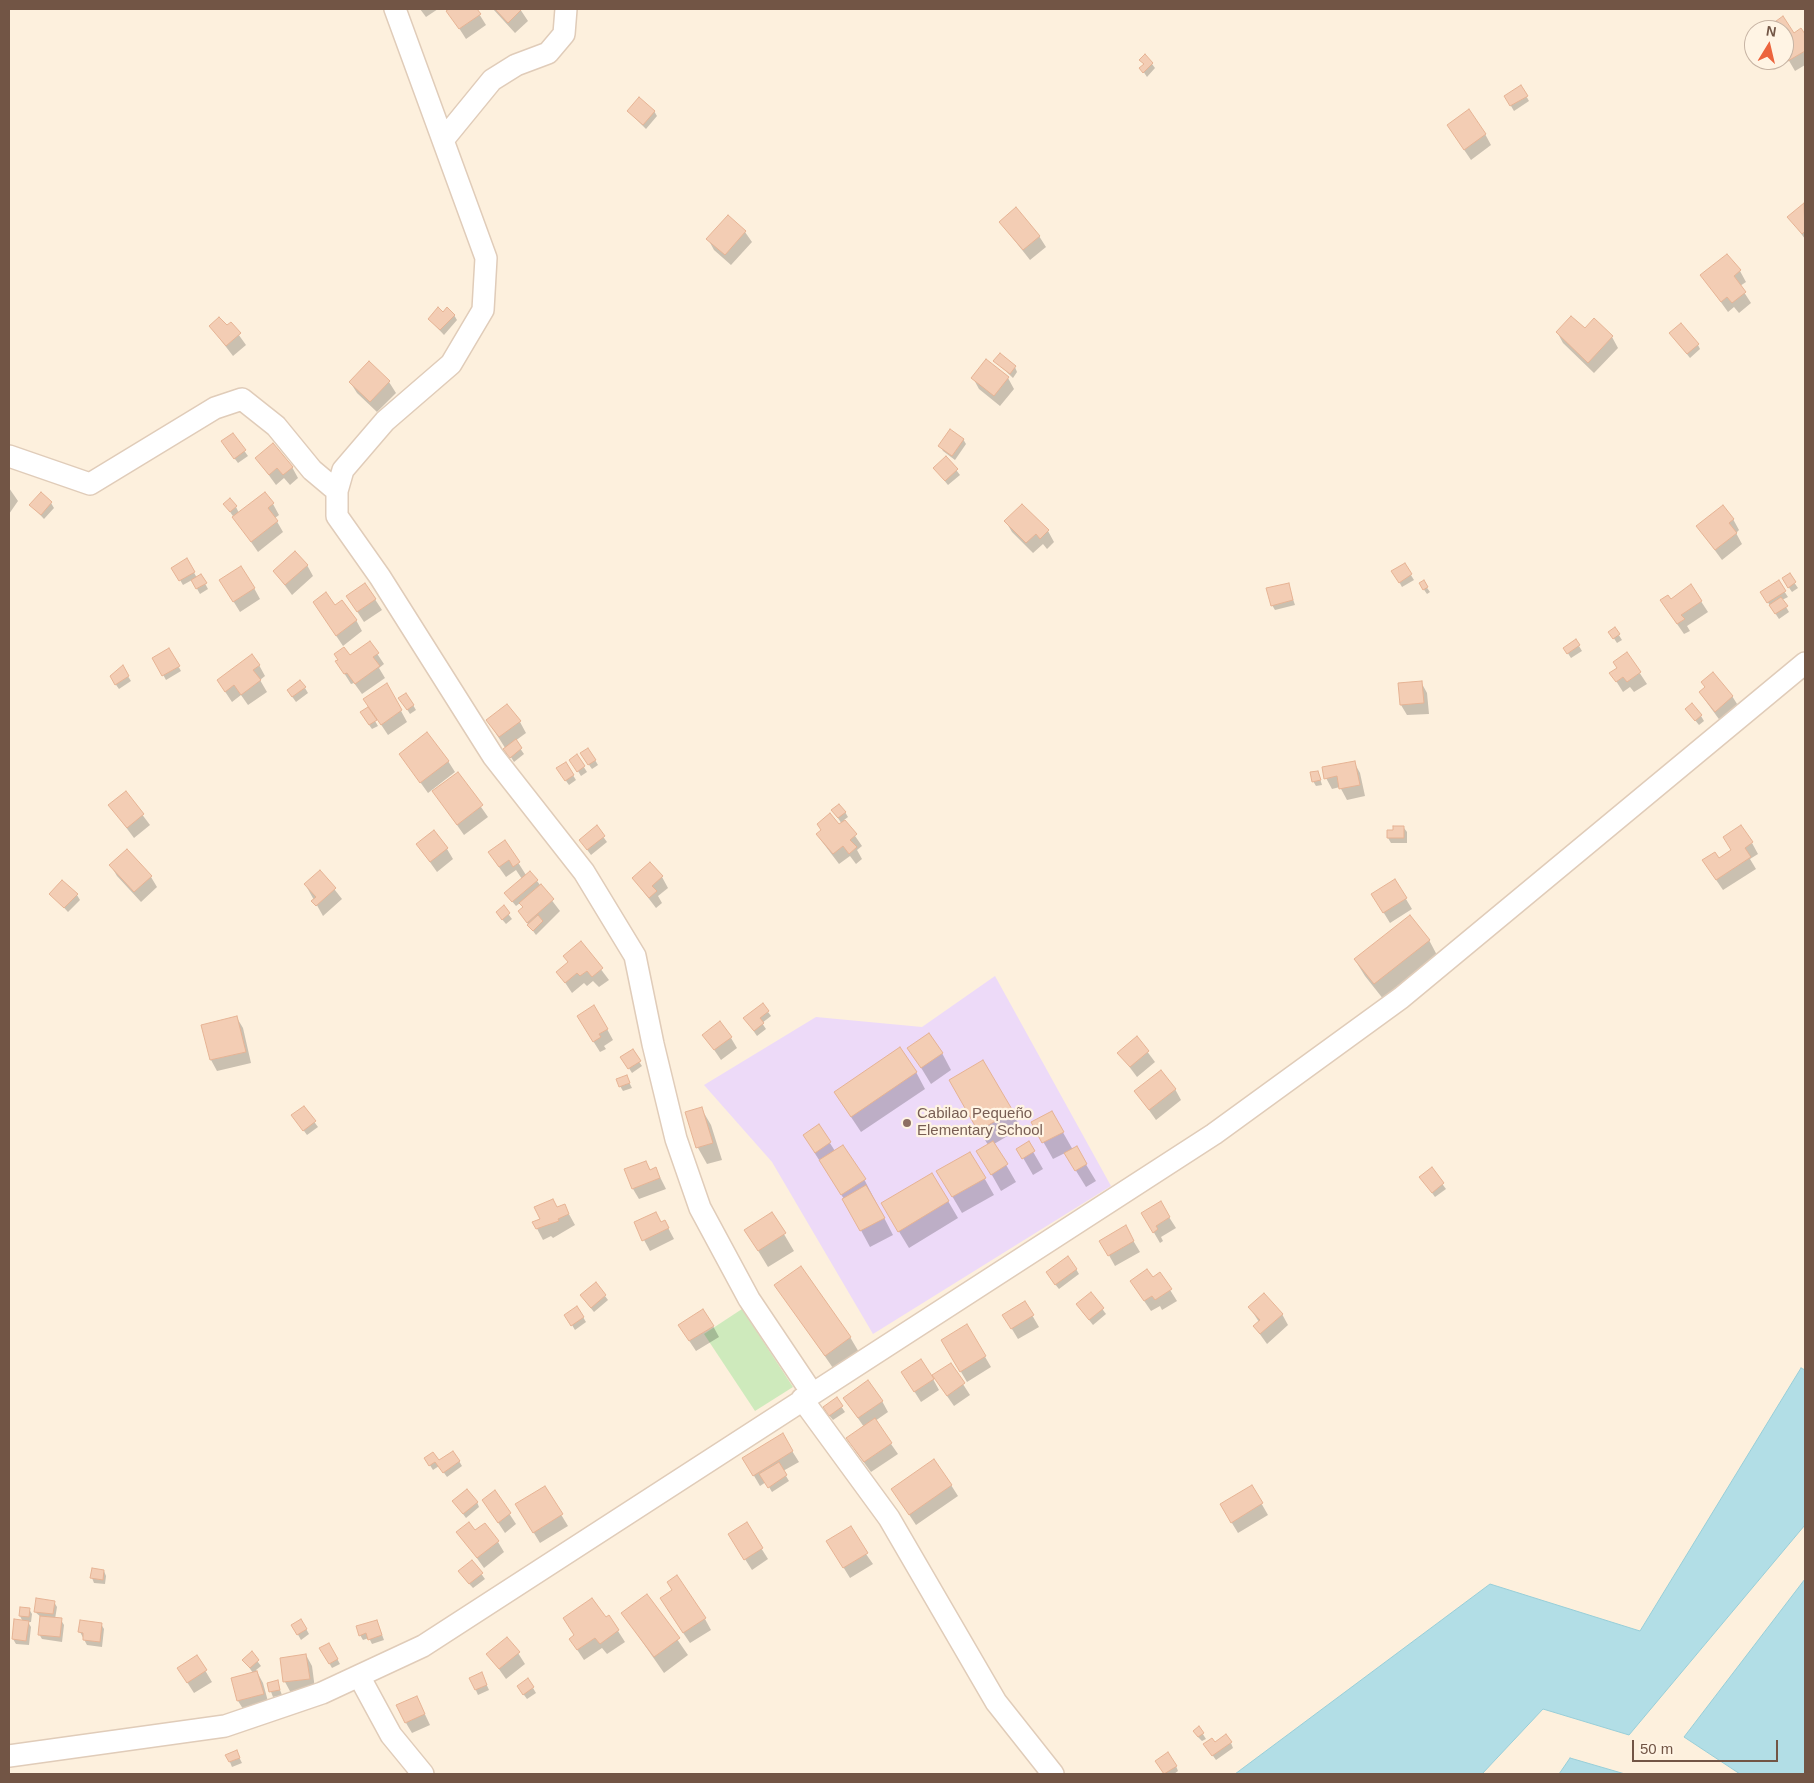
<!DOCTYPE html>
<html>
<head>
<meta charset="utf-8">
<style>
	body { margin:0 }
	#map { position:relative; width:1814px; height:1783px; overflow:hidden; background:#fdf0dd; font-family:Arial,sans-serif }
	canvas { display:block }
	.frame { position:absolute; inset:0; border:10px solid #725545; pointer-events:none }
	.north { position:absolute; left:1744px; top:20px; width:50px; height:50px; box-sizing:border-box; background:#fff4e4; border:1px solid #c7b4a4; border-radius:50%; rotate:9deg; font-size:14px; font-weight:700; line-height:20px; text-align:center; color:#725545 }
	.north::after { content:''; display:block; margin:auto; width:18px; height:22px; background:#ec643d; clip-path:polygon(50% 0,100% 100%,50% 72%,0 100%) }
	.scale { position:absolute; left:1632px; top:1740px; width:146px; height:22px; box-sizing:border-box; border:2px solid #725545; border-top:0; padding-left:6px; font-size:15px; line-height:18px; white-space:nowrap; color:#725545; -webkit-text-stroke:4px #fff4e4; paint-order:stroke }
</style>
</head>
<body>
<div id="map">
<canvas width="1814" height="1783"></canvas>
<div class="frame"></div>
<div class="north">N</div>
<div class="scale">50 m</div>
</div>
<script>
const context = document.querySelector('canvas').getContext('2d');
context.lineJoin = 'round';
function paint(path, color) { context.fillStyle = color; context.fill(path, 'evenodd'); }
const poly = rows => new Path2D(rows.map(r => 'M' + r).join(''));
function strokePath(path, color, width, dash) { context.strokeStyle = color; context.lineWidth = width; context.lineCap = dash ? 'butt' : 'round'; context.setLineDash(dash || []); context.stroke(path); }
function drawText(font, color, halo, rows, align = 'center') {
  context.font = font + ' Arial,sans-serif'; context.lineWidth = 4.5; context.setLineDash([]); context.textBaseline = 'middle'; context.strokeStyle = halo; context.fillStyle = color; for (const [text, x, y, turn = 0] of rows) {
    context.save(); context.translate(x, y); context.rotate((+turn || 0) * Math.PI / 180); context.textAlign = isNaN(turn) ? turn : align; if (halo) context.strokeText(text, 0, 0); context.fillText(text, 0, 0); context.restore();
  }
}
paint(poly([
	[995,976,1111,1186,873,1334,772,1162,704,1085,816,1017,922,1027]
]), '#eddaf8');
paint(poly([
	[742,1309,793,1387,755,1411,704,1334]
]), '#ceeabc');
const water = poly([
	[1801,1368,1805,1370,1805,1525,1629,1735,1543,1709,1482,1774,1235,1774,1490,1584,1640,1631,1801,1368],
	[1805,1579,1805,1774,1740,1774,1684,1737,1805,1579],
	[1570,1758,1625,1774,1559,1774,1570,1758]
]);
paint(water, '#b2dee6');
strokePath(water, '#98ced8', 1);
paint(poly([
	[420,9,438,9,426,17],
	[451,9,476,9,486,25,466,39,448,11],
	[493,9,520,9,528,21,515,33],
	[1773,24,1793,34,1801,30,1805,37,1805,65,1795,71,1788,59,1775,67,1771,60,1784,60,1784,30,1777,30],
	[1141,60,1152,64,1155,68,1147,77,1141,68,1144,65],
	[1521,87,1529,101,1514,111,1505,96],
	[628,111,654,111,657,116,646,129],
	[1448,126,1485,134,1491,145,1471,160],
	[1804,205,1805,207,1805,239,1789,217],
	[1000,222,1039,236,1046,247,1030,260],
	[745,232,752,242,731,265,714,250,708,239],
	[1740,271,1746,282,1740,286,1751,303,1739,313,1734,307,1728,312,1702,276],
	[444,313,454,315,457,320,444,335,429,319],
	[1594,320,1612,337,1618,348,1594,373,1563,343,1557,332,1585,330],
	[231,324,246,345,233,356,210,326,227,327],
	[1674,338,1698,345,1700,349,1690,358],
	[995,361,1015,367,1017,372,1013,378],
	[369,362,389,382,396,393,377,412,357,393,350,382],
	[973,378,1008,378,1014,389,1000,406,979,389],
	[232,434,248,456,238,463,225,446],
	[963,439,966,444,955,460,943,451,940,446],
	[946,457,960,475,948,485,938,473],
	[257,459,292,467,298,478,290,485,284,478,276,485],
	[9,488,18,501,9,514],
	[51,503,54,508,44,519,31,505],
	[273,504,279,515,275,518,283,532,258,552,228,509,236,507,239,513],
	[1733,519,1739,530,1736,533,1742,544,1722,560,1697,526],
	[1006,522,1048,531,1054,542,1047,549,1043,544,1033,553,1012,532],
	[187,560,197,578,201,576,208,589,200,594,192,580,183,585,173,568],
	[1404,564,1414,580,1402,587,1393,571],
	[307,565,313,576,292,595,274,571],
	[1789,575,1798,588,1792,592,1783,579],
	[1423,582,1430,592,1427,594,1420,584],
	[1778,582,1788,597,1782,600,1789,612,1779,619,1765,598],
	[365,584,382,610,364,622,347,596],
	[1288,584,1295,605,1275,610,1272,605],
	[1691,586,1708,612,1687,626,1690,631,1684,634,1668,611,1670,600],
	[254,588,260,599,240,612,227,591],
	[335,607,356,620,362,631,343,646,321,613],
	[1615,629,1622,640,1617,643,1613,637],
	[1576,641,1582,651,1571,658,1565,649],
	[370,643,384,664,379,668,385,678,362,694,354,683,351,684,337,662,350,657],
	[169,650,181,671,166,680,154,658],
	[1627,654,1647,684,1634,692,1630,687,1623,692,1611,673,1618,669],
	[259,665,265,676,260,680,267,692,248,705,241,695,232,702,218,681],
	[122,667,131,681,119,689,114,682],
	[1421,682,1427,693,1429,714,1407,715,1401,705],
	[387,685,407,722,388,735,372,711],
	[305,688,308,693,296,702,288,691],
	[1700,693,1732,696,1739,707,1721,722],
	[403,703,413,705,416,710,410,714],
	[1690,714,1701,716,1704,721,1699,725],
	[364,718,375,721,378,726,372,729],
	[488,721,520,722,526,733,515,741,524,754,514,762],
	[400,754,448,761,455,772,428,793],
	[577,756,587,772,581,776,571,760],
	[584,758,595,760,598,765,592,769],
	[1354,762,1360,773,1365,796,1347,800,1340,787,1332,789,1326,778],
	[566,764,576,780,569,785,561,774],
	[1318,772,1322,785,1316,786,1313,781],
	[458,774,488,817,464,835,433,791],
	[126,793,150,825,134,838,110,806],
	[833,811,845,812,848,817,844,820,862,846,857,850,862,859,856,864,850,856,839,864,817,835,842,824],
	[596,827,607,842,591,855,580,840],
	[1404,828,1407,832,1407,843,1391,843,1388,838,1395,831],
	[505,842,526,875,537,881,560,911,536,935,519,912,523,908,520,903,516,906,505,893,522,879,516,870,506,877,496,863],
	[1752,843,1758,854,1750,859,1756,869,1723,890,1710,871,1719,860],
	[417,844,447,849,453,859,437,872],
	[111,866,151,877,157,887,141,902,117,876],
	[320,871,342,899,323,916,305,884],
	[662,877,668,888,658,896,662,903,656,908,633,878],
	[1395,881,1412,909,1390,923,1379,905],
	[51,894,77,895,80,900,68,912],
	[503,907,512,919,506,924,500,917],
	[1429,940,1438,957,1384,1000,1365,976,1355,960],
	[581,943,609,980,599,987,593,981,587,986,584,983,572,993,558,972,569,963,564,956],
	[768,1012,771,1016,762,1023,766,1029,757,1036,748,1023],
	[578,1017,607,1029,613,1040,604,1046,606,1049,600,1052],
	[237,1018,243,1028,251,1063,217,1071,211,1060],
	[704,1035,731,1038,737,1048,721,1060],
	[1137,1038,1155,1062,1137,1077,1119,1053],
	[909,1048,942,1053,951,1070,931,1084],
	[632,1051,642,1066,632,1073,622,1057],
	[983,1062,1021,1128,994,1144,1016,1182,1001,1191,988,1168,988,1145,950,1080],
	[916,1072,925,1089,861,1132,835,1093],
	[629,1082,632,1088,623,1091,620,1086],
	[1175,1089,1181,1100,1156,1120,1136,1092],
	[304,1108,318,1127,307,1135,296,1120],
	[701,1108,711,1125,722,1160,707,1164,698,1148,687,1113],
	[1032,1122,1061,1129,1073,1150,1076,1148,1096,1181,1086,1187,1065,1153,1053,1159],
	[819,1126,835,1151,864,1179,893,1235,870,1247,844,1199,814,1152],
	[1028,1143,1043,1169,1033,1175,1018,1149],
	[970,1153,994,1195,962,1213,938,1172],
	[656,1169,666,1189,639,1199,633,1189,650,1171],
	[1431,1169,1446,1189,1435,1197,1424,1182],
	[948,1201,958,1218,909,1248,892,1220],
	[1160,1203,1176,1228,1161,1237,1163,1241,1160,1243,1149,1224],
	[564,1205,575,1225,553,1238,551,1236,543,1240,534,1223],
	[772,1214,794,1251,768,1267,746,1231],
	[665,1222,674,1239,650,1251,644,1240],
	[1125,1227,1140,1252,1115,1266,1101,1241],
	[1076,1269,1079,1274,1059,1289,1050,1278],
	[1160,1274,1177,1301,1162,1310,1160,1306,1151,1311,1138,1292],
	[776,1285,850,1337,860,1354,835,1371],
	[1091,1294,1106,1314,1093,1325,1077,1305],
	[605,1296,608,1300,594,1312,585,1301],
	[1025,1303,1039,1327,1018,1339,1004,1316],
	[1250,1308,1282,1314,1288,1325,1267,1344,1254,1326,1259,1322],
	[566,1315,583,1317,586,1322,575,1330],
	[713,1326,719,1337,696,1351,686,1336],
	[967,1326,991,1367,967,1382,942,1340],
	[950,1364,970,1395,954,1406,940,1386],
	[933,1379,939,1390,921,1402,909,1383],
	[844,1398,882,1401,888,1412,875,1421,898,1454,871,1472,854,1449,864,1427],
	[836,1399,845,1412,833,1420,827,1413],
	[782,1435,799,1462,783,1471,789,1481,772,1492,766,1482,760,1486,750,1469],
	[426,1459,439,1462,459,1461,462,1466,447,1477,439,1466,433,1470],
	[951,1485,958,1496,916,1525,892,1489],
	[1252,1487,1268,1515,1238,1533,1221,1505],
	[545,1488,568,1526,540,1543,523,1515],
	[495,1492,516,1524,505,1533,483,1500],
	[477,1502,479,1507,466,1518,457,1506],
	[746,1524,768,1559,752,1570,736,1545],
	[458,1532,475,1532,498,1542,504,1552,484,1568],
	[834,1552,866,1554,873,1564,850,1578],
	[472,1561,485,1579,473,1588,462,1576],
	[104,1571,106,1576,105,1584,94,1583,92,1578],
	[647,1596,688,1655,664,1673,623,1614],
	[54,1602,57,1607,55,1619,61,1620,64,1625,62,1642,42,1639,39,1634,41,1617,35,1612],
	[29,1609,32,1614,31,1622,28,1622,31,1627,29,1645,16,1644,13,1639,23,1622,20,1616],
	[667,1609,705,1619,711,1630,690,1643],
	[609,1617,625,1642,607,1654,602,1648,584,1660,570,1639],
	[301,1620,309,1634,301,1640,293,1626],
	[377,1621,384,1640,372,1644,369,1638,363,1640,360,1635],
	[101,1624,104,1629,102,1647,87,1645,80,1632],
	[329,1644,340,1664,332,1668,321,1649],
	[251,1653,261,1666,256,1670,263,1683,269,1705,245,1712,238,1701,232,1678,253,1673,244,1660],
	[518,1653,525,1664,506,1679,488,1654],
	[306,1655,312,1666,315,1689,291,1693,285,1682,281,1659],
	[197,1657,212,1682,194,1693,185,1679],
	[471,1679,484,1679,489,1690,478,1695],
	[277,1682,282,1695,273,1697,268,1684],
	[533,1688,536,1693,527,1699,521,1691],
	[422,1708,430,1725,412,1733,406,1723],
	[1199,1728,1206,1739,1202,1741,1197,1736],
	[1231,1743,1233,1748,1216,1760,1208,1749],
	[227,1755,239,1757,242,1763,232,1767],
	[1156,1762,1176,1766,1178,1771,1174,1774,1165,1774]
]), '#0003');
const building = poly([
	[449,9,477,9,481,14,459,29,446,11,449,9],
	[495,9,522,9,508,23,495,9],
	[1783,16,1794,33,1801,28,1805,34,1805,51,1788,61,1784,55,1784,30,1776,30,1772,24,1783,16],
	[1145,54,1153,63,1143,73,1139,68,1144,64,1139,60,1145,54],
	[1521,85,1528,96,1510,106,1504,96,1521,85],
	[639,97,655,111,643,125,627,111,639,97],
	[1469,109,1486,134,1464,150,1447,125,1469,109],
	[1804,203,1805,231,1802,234,1787,217,1804,203],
	[1016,207,1040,236,1023,250,999,222,1016,207],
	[728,215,746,231,725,255,706,239,728,215],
	[1727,254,1741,270,1734,276,1746,292,1732,303,1727,297,1721,302,1700,275,1727,254],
	[438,307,443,312,447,307,455,315,440,330,428,319,438,307],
	[1571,316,1585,328,1594,318,1613,336,1588,363,1556,332,1571,316],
	[219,317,227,325,231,322,241,333,226,346,209,326,219,317],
	[1681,323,1699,344,1687,354,1669,333,1681,323],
	[1000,353,1016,366,1010,374,993,361,1000,353],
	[986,359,1009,377,994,396,971,378,986,359],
	[369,361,390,381,370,402,349,382,369,361],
	[950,429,964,439,952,456,938,446,950,429],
	[233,433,246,450,234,459,221,441,233,433],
	[273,443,293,467,283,475,277,468,269,475,255,458,273,443],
	[946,456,958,469,945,481,933,468,946,456],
	[41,492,52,502,41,515,29,505,41,492],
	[265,492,274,503,268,508,278,521,251,542,232,517,265,492],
	[230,498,237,506,230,512,223,504,230,498],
	[1022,504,1049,530,1040,539,1036,534,1026,543,1004,521,1022,504],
	[1723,505,1734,519,1729,523,1737,533,1715,550,1696,526,1723,505],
	[295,551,308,565,285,585,273,571,295,551],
	[187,558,195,572,179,581,171,568,187,558],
	[1405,563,1412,574,1399,583,1391,571,1405,563],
	[241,566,255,588,233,602,219,580,241,566],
	[1790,573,1796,582,1788,588,1782,578,1790,573],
	[201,574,207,583,196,589,191,580,201,574],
	[1424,580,1428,587,1423,590,1419,583,1424,580],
	[1779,580,1786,591,1767,603,1760,592,1779,580],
	[365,583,376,599,357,612,346,596,365,583],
	[1289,583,1293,600,1271,606,1266,588,1289,583],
	[1691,584,1702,601,1681,615,1685,619,1677,624,1660,600,1668,595,1671,599,1691,584],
	[326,592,335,605,342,600,357,620,336,636,313,602,326,592],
	[1781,597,1788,606,1775,614,1769,605,1781,597],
	[1615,627,1620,634,1613,639,1608,632,1615,627],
	[1576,639,1580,645,1567,654,1563,648,1576,639],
	[370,641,379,653,373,657,380,666,355,684,347,673,344,674,335,661,338,660,334,654,344,647,350,655,370,641],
	[169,648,180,666,162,676,152,658,169,648],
	[1627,652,1641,672,1627,682,1623,677,1616,682,1609,673,1617,668,1613,662,1627,652],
	[252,654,260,665,253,670,261,680,241,695,234,685,225,692,217,680,252,654],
	[123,665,129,676,115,685,110,676,123,665],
	[1713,672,1733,696,1715,712,1699,692,1705,687,1701,682,1713,672],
	[300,680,306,687,292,697,287,690,300,680],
	[1422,681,1424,703,1400,705,1398,683,1422,681],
	[387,683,402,710,381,725,363,699,387,683],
	[406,693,414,705,407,710,398,698,406,693],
	[1692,703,1702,715,1695,721,1685,709,1692,703],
	[507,704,521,721,499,737,486,720,507,704],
	[368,707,377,720,369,725,360,712,368,707],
	[427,732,449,761,420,783,399,754,427,732],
	[516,739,522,748,510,758,503,749,516,739],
	[588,748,596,760,588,765,580,753,588,748],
	[577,754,585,766,577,772,569,760,577,754],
	[1355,761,1360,785,1339,789,1337,776,1324,779,1322,767,1355,761],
	[566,762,574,775,565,781,556,768,566,762],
	[1318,771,1321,780,1312,782,1310,772,1318,771],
	[458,772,483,805,457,825,432,791,458,772],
	[126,791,144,814,127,828,108,805,126,791],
	[839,804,846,812,838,818,831,810,839,804],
	[830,813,839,824,845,820,857,834,850,840,857,847,849,854,843,846,833,854,816,834,821,830,817,824,830,813],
	[597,825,605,836,587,850,579,840,597,825],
	[1741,825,1753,842,1745,848,1751,857,1716,880,1702,860,1715,852,1719,858,1731,850,1723,837,1741,825],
	[1393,826,1404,826,1404,838,1387,838,1387,830,1393,830,1393,826],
	[434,830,448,848,430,862,416,844,434,830],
	[505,840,520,862,513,867,509,860,499,867,488,852,505,840],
	[127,849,152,876,134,892,109,865,127,849],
	[650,862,663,876,652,886,657,891,649,898,632,878,650,862],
	[320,870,336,888,316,906,311,901,316,897,304,884,320,870],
	[530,871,538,880,512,902,504,893,530,871],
	[1395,879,1407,898,1383,913,1371,894,1395,879],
	[62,880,78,894,64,908,49,894,62,880],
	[541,884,554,899,527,923,518,911,523,907,519,903,541,884],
	[504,905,510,913,502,920,496,912,504,905],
	[538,915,543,921,533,931,527,925,538,915],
	[1410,915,1430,940,1374,984,1354,959,1410,915],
	[581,941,603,968,592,977,587,971,580,976,577,973,565,983,556,972,568,962,563,956,581,941],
	[763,1003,769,1011,760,1018,764,1023,754,1031,743,1018,763,1003],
	[594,1005,608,1029,599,1034,601,1037,593,1042,577,1016,594,1005],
	[237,1016,246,1052,210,1060,201,1025,237,1016],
	[720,1021,732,1037,714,1050,702,1035,720,1021],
	[929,1033,943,1053,921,1068,907,1048,929,1033],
	[1137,1036,1149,1051,1130,1067,1117,1053,1137,1036],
	[900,1047,917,1072,851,1117,834,1092,900,1047],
	[633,1049,641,1061,628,1069,620,1057,633,1049],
	[983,1060,1013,1111,978,1131,949,1080,983,1060],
	[1161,1070,1176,1089,1149,1110,1134,1091,1161,1070],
	[627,1075,630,1083,619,1087,616,1079,627,1075],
	[304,1106,316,1121,303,1131,291,1115,304,1106],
	[702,1107,713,1143,696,1148,685,1112,702,1107],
	[1052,1111,1064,1132,1042,1143,1031,1122,1052,1111],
	[819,1124,831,1142,815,1153,803,1135,819,1124],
	[993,1141,1008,1164,991,1175,976,1151,993,1141],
	[1029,1141,1035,1151,1022,1159,1016,1149,1029,1141],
	[843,1145,866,1179,841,1195,819,1160,843,1145],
	[1077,1146,1087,1164,1075,1171,1064,1153,1077,1146],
	[970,1152,986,1178,952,1197,936,1171,970,1152],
	[646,1161,650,1170,656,1167,660,1178,632,1189,624,1169,646,1161],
	[1432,1167,1444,1183,1432,1193,1419,1177,1432,1167],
	[932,1173,949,1201,898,1232,881,1203,932,1173],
	[866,1185,885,1218,860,1231,842,1199,866,1185],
	[553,1199,557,1207,565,1204,569,1214,558,1219,559,1221,536,1229,532,1222,540,1219,534,1207,553,1199],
	[1161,1201,1170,1217,1156,1226,1158,1229,1153,1233,1141,1213,1161,1201],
	[656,1212,661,1222,665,1220,669,1228,642,1241,634,1222,656,1212],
	[772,1212,786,1233,758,1251,744,1230,772,1212],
	[1126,1225,1134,1241,1108,1256,1099,1241,1126,1225],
	[1068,1256,1077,1269,1055,1285,1046,1272,1068,1256],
	[801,1266,851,1337,825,1356,774,1285,801,1266],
	[1147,1269,1153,1277,1160,1272,1172,1289,1155,1300,1152,1296,1144,1301,1130,1281,1147,1269],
	[596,1282,606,1295,591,1308,580,1295,596,1282],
	[1091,1292,1104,1308,1089,1320,1076,1304,1091,1292],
	[1264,1293,1283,1314,1260,1334,1253,1326,1260,1320,1248,1307,1264,1293],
	[1025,1301,1034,1315,1011,1329,1002,1315,1025,1301],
	[577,1306,584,1317,571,1326,564,1315,577,1306],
	[703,1309,714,1326,689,1341,678,1325,703,1309],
	[967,1324,986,1356,960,1372,941,1340,967,1324],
	[921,1359,934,1379,914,1392,901,1372,921,1359],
	[951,1363,965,1383,947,1396,932,1375,951,1363],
	[868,1380,883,1401,858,1418,843,1398,868,1380],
	[837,1397,843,1406,829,1416,823,1407,837,1397],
	[875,1418,892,1443,864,1462,846,1438,875,1418],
	[783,1433,793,1451,753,1476,742,1458,783,1433],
	[453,1451,460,1461,443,1473,435,1462,429,1466,424,1458,433,1452,439,1460,453,1451],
	[934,1459,952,1485,909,1515,891,1489,934,1459],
	[779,1462,787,1475,768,1488,759,1474,779,1462],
	[1252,1485,1263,1503,1231,1523,1220,1504,1252,1485],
	[545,1486,563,1514,533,1533,515,1504,545,1486],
	[467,1489,478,1502,463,1514,452,1501,467,1489],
	[495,1490,511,1513,498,1523,482,1500,495,1490],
	[469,1522,475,1530,485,1523,499,1541,477,1558,456,1532,469,1522],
	[747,1522,763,1548,744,1560,728,1534,747,1522],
	[851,1526,868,1553,843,1568,826,1541,851,1526],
	[472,1560,483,1573,469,1584,458,1571,472,1560],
	[92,1568,104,1570,103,1580,90,1578,92,1568],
	[677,1575,706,1618,683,1633,660,1598,672,1590,667,1582,677,1575],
	[647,1594,680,1638,654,1657,621,1613,647,1594],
	[36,1598,55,1601,53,1614,34,1612,36,1598],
	[592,1598,606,1617,609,1615,619,1630,600,1644,595,1638,577,1650,569,1639,574,1635,563,1618,592,1598],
	[20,1607,30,1608,29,1617,19,1616,20,1607],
	[40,1616,62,1618,60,1637,38,1635,40,1616],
	[14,1619,29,1621,26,1641,12,1639,14,1619],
	[301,1619,307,1629,297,1635,291,1625,301,1619],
	[80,1620,102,1623,100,1642,83,1640,83,1633,78,1632,80,1620],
	[377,1620,382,1635,368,1640,366,1633,359,1636,356,1626,377,1620],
	[507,1637,520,1652,499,1669,486,1654,507,1637],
	[329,1643,338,1659,329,1664,319,1648,329,1643],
	[252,1651,259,1660,250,1668,242,1660,252,1651],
	[306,1654,310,1679,283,1682,280,1658,306,1654],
	[197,1655,207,1670,187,1683,177,1668,197,1655],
	[257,1671,264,1694,237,1701,231,1678,257,1671],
	[482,1672,487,1685,475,1690,469,1678,482,1672],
	[528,1678,534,1687,523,1695,517,1686,528,1678],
	[278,1680,280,1690,269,1692,267,1683,278,1680],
	[417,1696,425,1714,405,1723,396,1705,417,1696],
	[1199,1726,1204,1733,1198,1737,1193,1731,1199,1726],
	[1226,1734,1232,1742,1212,1756,1203,1744,1212,1738,1215,1742,1226,1734],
	[237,1750,240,1758,229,1762,225,1755,237,1750],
	[1168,1752,1177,1766,1164,1774,1155,1761,1168,1752]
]);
paint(building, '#f3cdb4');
strokePath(building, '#e6b394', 1);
const minor = poly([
	[395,9,486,258,483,310,451,364,385,421,343,470,337,491,337,516,380,577,493,756,584,872,635,956,653,1044,676,1139,700,1208,749,1299,812,1393],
	[443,140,492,80,516,65,548,53,564,34,566,9],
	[9,456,90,484,215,408,242,399,276,426,312,470,337,491],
	[802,1399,889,1518,996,1702,1053,1774],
	[359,1676,391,1735,423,1774],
	[9,1756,225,1726,322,1693,423,1646,1214,1134,1401,998,1805,663]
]);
strokePath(minor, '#e0ccb9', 24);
strokePath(minor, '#fff', 21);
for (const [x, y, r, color] of [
	[907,1123,5,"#8d6e63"]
]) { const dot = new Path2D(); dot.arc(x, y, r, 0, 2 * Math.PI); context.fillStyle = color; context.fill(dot); strokePath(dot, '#fff4e4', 2); }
drawText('15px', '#785e54', '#fff4e4', [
	["Cabilao Pequeño",917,1114],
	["Elementary School",917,1131]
], 'left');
</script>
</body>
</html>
